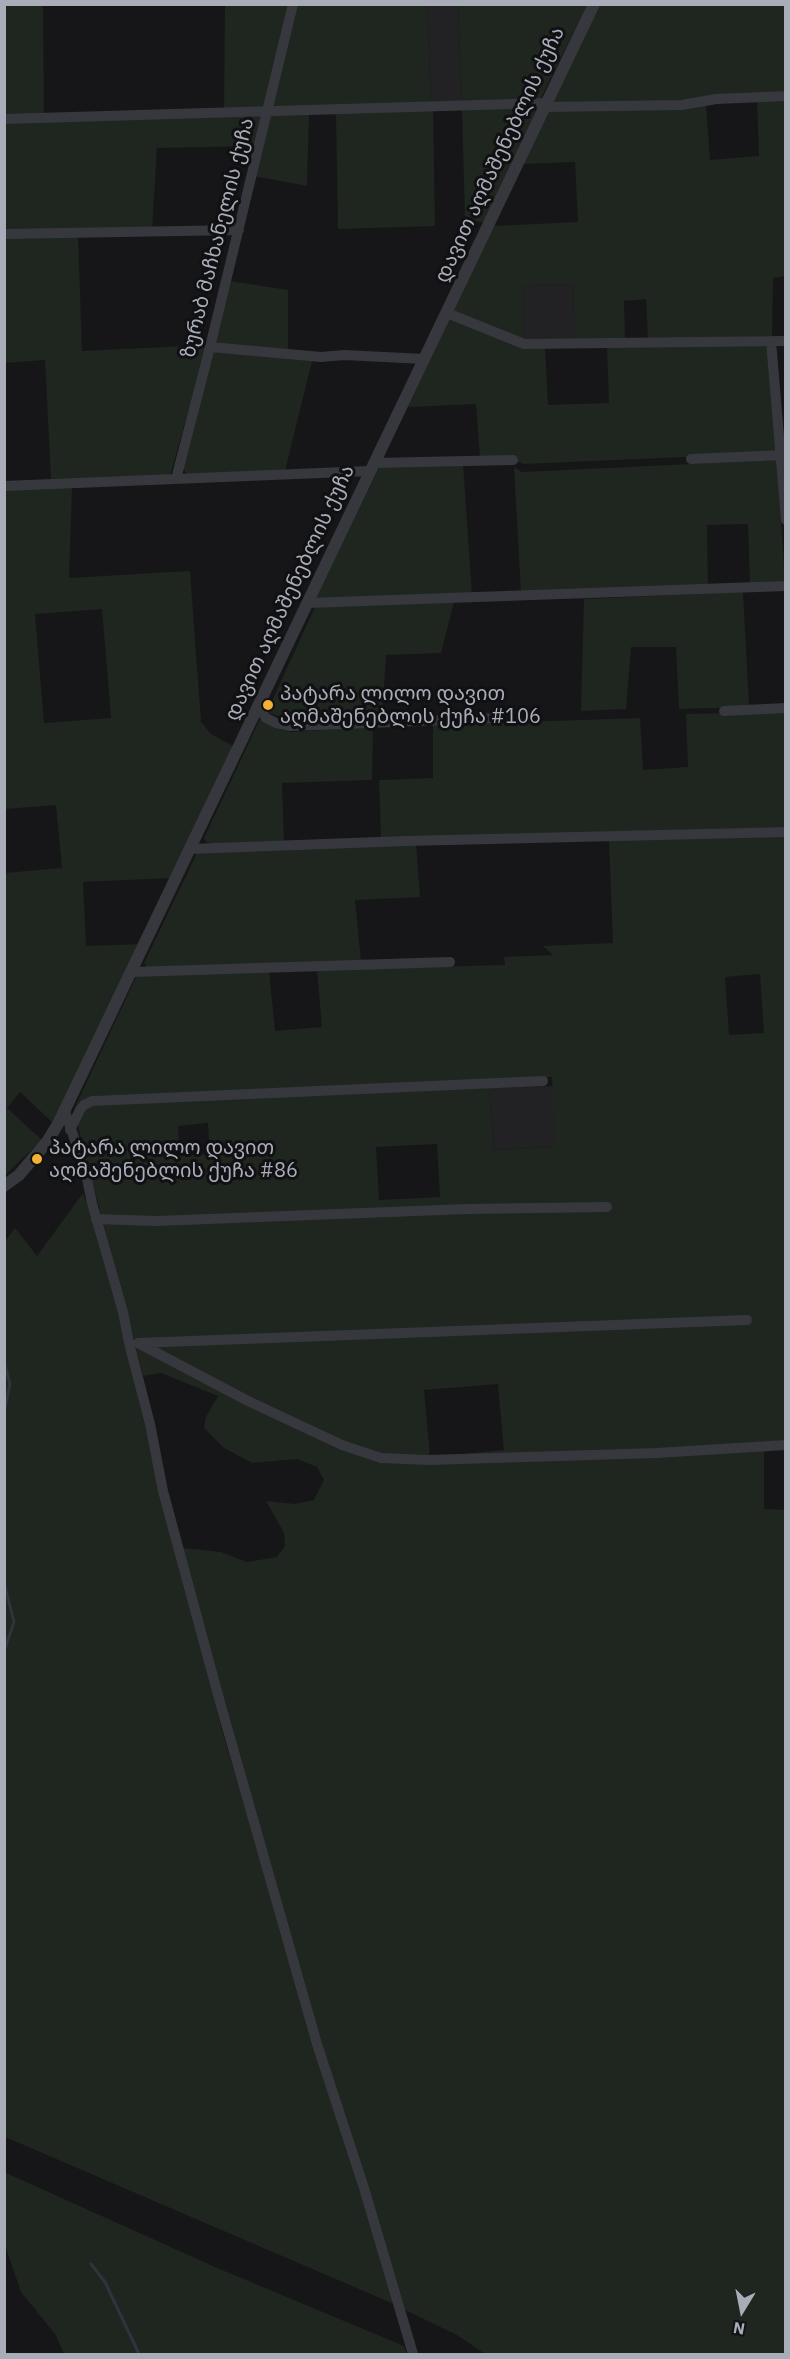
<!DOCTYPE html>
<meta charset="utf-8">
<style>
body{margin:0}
#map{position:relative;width:790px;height:2359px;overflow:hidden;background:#161618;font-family:"IBM Plex Sans",sans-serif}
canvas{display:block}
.frame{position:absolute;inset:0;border:6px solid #a8adb8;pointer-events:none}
.north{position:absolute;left:712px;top:2281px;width:60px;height:60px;-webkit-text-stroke:4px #111113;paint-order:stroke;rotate:190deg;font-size:16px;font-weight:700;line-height:24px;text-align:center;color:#a8adb8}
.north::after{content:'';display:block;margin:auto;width:21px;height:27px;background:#a8adb8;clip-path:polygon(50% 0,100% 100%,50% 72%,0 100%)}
</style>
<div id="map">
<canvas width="790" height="2359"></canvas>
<div class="frame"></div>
<div class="north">N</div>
</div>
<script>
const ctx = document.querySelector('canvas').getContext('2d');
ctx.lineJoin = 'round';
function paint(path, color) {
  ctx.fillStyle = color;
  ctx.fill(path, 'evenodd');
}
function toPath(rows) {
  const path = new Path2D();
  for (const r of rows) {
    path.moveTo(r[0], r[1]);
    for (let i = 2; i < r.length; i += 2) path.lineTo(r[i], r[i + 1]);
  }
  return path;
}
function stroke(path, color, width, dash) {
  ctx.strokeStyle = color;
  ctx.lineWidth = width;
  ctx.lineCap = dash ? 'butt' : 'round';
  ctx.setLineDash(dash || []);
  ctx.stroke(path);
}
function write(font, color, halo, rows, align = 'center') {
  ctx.font = font + ' "IBM Plex Sans","Noto Sans Georgian",sans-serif';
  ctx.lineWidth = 6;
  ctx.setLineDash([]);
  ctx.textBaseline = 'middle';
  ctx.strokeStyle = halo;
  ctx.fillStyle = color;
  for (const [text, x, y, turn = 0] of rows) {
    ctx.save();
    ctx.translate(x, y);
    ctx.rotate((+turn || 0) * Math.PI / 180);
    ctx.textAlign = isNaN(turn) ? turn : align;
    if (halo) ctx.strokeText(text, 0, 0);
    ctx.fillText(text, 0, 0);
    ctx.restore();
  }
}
paint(toPath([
 [427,5,458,5,462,101,431,102],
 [573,284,575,341,524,341,523,285],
 [553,1086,556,1147,494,1150,489,1088]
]), '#222225');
paint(toPath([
 [5,5,43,5,44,115,5,115],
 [225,5,291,5,265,108,224,110],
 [296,5,427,5,431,102,272,108],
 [458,5,587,5,541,98,462,101],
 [599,5,785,5,785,91,681,101,549,105],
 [785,99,785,276,773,278,772,336,648,340,646,299,624,301,625,339,575,341,573,284,523,285,524,341,453,312,492,226,578,222,575,162,522,164,546,111,706,104,710,160,759,156,757,101],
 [537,107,537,111,486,222,465,221,462,108],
 [433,109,435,226,338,229,336,113],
 [309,114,307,186,254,176,270,115],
 [263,116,256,146,157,148,152,229,5,231,4,123],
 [5,236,78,236,82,351,207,345,168,483,72,487,69,578,190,571,201,722,211,734,233,746,171,878,83,882,86,946,141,944,53,1123,20,1092,7,1108,42,1140,5,1175,5,873,62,868,56,805,5,809,5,482,51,480,45,360,5,363],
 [102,609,111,718,44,723,35,614],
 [229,281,288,290,288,352,215,344],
 [450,318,545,347,548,405,609,403,607,346,769,344,777,453,523,464,509,458,480,458,476,404,408,407],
 [215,351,312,361,285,471,187,474,183,469,212,354],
 [777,460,785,582,750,585,748,524,707,525,708,587,521,593,514,467,522,472],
 [463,464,472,595,315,600,380,466],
 [743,592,749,707,679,709,676,647,631,647,626,709,581,711,584,599],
 [454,602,441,653,386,655,382,718,293,722,267,712,315,607],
 [785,712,785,827,381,838,379,780,433,778,433,725,640,718,643,770,688,767,686,714],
 [260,719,275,728,291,732,373,727,372,780,282,783,284,842,214,844,206,842,204,838],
 [785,836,786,1449,764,1449,764,1509,786,1510,785,2354,485,2354,457,2335,403,2309,331,2077,224,1708,183,1548,221,1552,247,1562,277,1557,285,1546,284,1533,266,1501,295,1504,314,1500,324,1480,317,1467,297,1459,252,1463,224,1448,204,1428,206,1417,218,1396,161,1373,143,1376,77,1122,91,1104,489,1088,494,1150,555,1147,552,1077,92,1096,75,1107,137,975,269,970,275,1031,322,1027,317,970,505,965,504,957,553,955,543,946,613,943,609,840],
 [760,974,764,1033,729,1035,725,977],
 [208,1123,210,1154,180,1156,178,1126],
 [437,1144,440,1197,379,1200,376,1147],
 [498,1384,504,1450,430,1457,424,1390],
 [416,844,420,897,355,900,361,962,148,968,144,963,197,853],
 [83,1193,104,1247,133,1376,223,1734,394,2304,5,2137,4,1238,6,1240,15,1228,37,1256],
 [4,2172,215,2267,404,2346,407,2354,64,2354,55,2334,21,2292,5,2245]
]), '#1e261f');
stroke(toPath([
 [4,1362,10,1384,4,1412],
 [4,1583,14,1622,4,1651],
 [91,2264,105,2282,139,2354]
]), '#2c353c', 3);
stroke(toPath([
 [545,107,682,105,716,99,786,96],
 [4,119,546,103],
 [4,234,239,230],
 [447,313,524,344,786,341],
 [771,341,786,520],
 [210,347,321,357,344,355,424,359],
 [691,459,785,455],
 [374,463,513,460],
 [176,479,210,347,293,4],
 [4,486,369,471],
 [308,603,786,586],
 [258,706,266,718,276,723,290,726,499,718],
 [724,711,786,708],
 [189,849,406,841,786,832],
 [131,972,450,962],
 [64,1109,85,1169,92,1203,123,1312,129,1343,150,1424,163,1491,221,1706,317,2044,364,2188,413,2354],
 [70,1130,80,1110,84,1105,92,1101,543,1081],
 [96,1219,156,1221,467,1209,607,1207],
 [138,1343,248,1401,342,1445,381,1458,428,1460,657,1453,786,1445],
 [138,1343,747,1320]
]), '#37383d', 10);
stroke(toPath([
 [4,1186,19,1175,47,1142,59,1122,594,4]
]), '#37383d', 12);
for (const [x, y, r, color] of [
 [268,705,6,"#f2b134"],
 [37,1159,6,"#f2b134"]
]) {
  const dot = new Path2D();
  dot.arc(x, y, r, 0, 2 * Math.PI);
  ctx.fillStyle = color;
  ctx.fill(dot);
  stroke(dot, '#111113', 2);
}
write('20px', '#a8adb8', '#111113', [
 ["დავით აღმაშენებლის ქუჩა",500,155,-65],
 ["ზურაბ მაჩხანელის ქუჩა",218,238,-76],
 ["დავით აღმაშენებლის ქუჩა",290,593,-65]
]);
write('20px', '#a8adb8', '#111113', [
 ["პატარა ლილო დავით",280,694],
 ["აღმაშენებლის ქუჩა #106",280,717],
 ["პატარა ლილო დავით",49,1148],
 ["აღმაშენებლის ქუჩა #86",49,1171]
], 'left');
</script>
